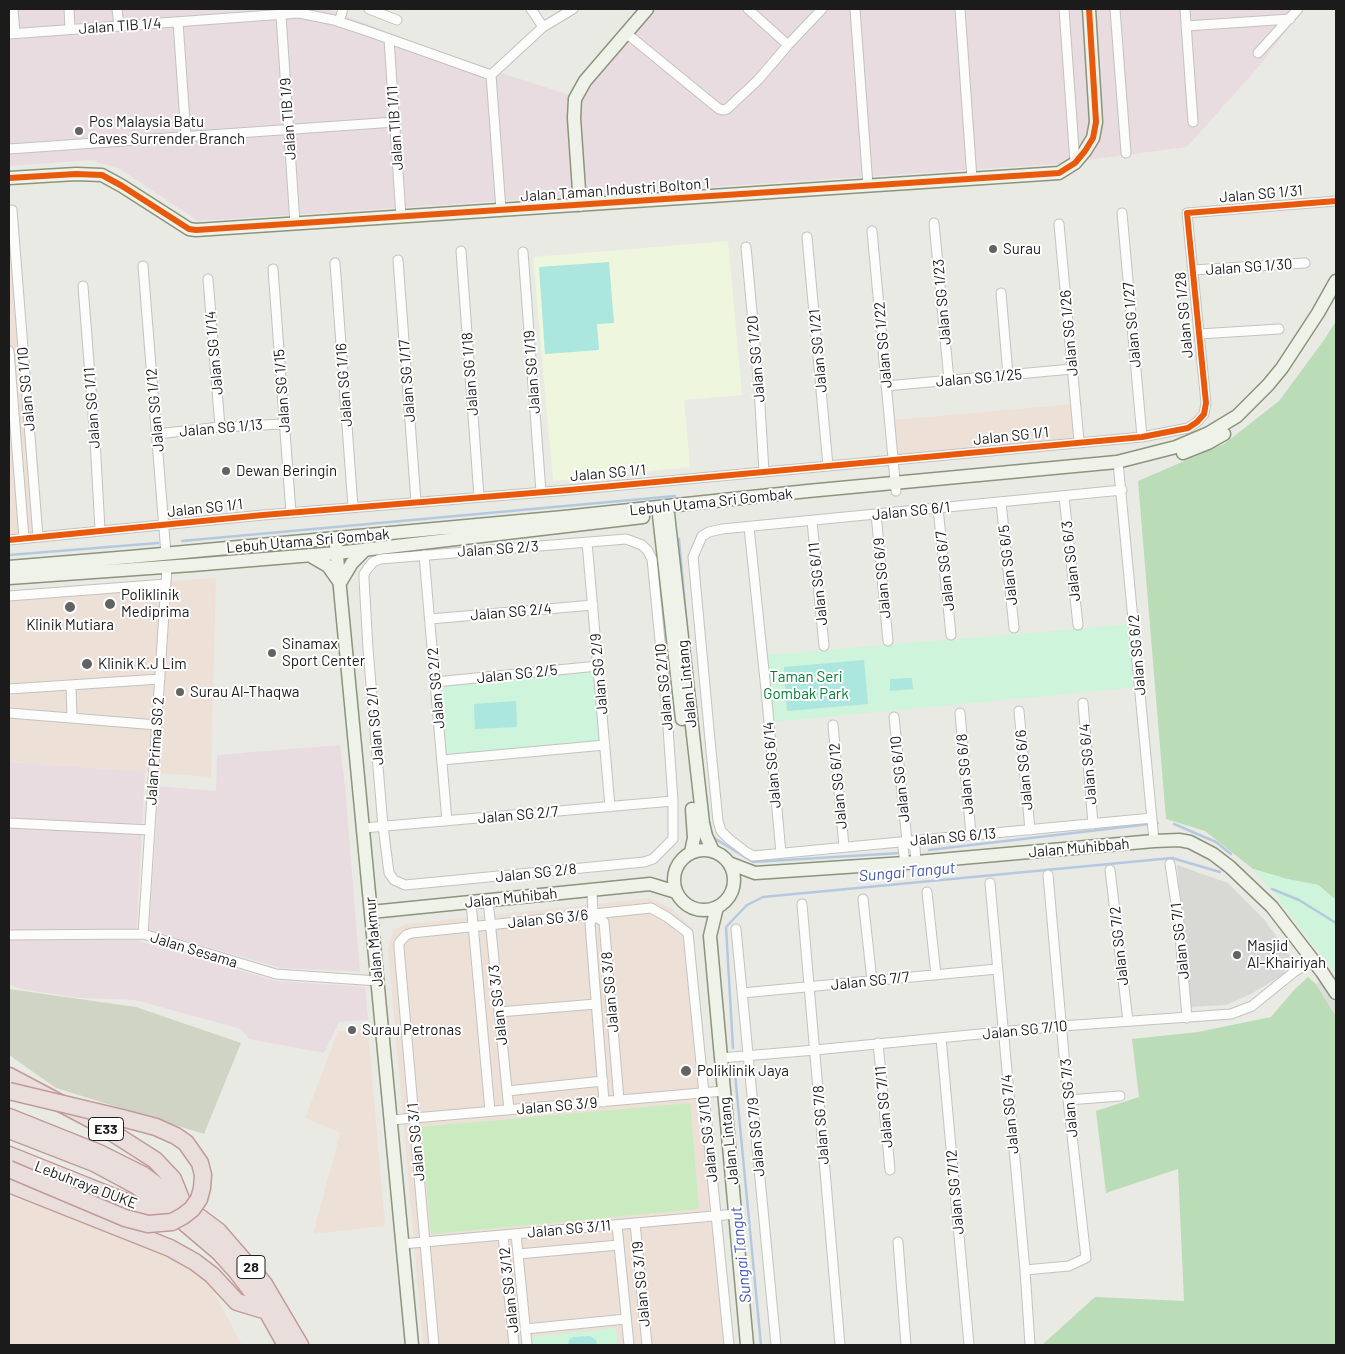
<!DOCTYPE html>
<style>
body{margin:0}
#map{position:relative;width:1345px;height:1354px;overflow:hidden;background:#eaeae4;font-family:Barlow,sans-serif}
canvas{display:block}
.frame{position:absolute;inset:0;border:10px solid #1b1b1b;pointer-events:none}
</style>
<div id="map">
<canvas width="1345" height="1354"></canvas>
<div class="frame"></div>
</div>
<script>
const ctx = document.querySelector('canvas').getContext('2d');
ctx.lineJoin = 'round';
function paint(path, color) {
  ctx.fillStyle = color;
  ctx.fill(path, 'evenodd');
}
function toPath(rows) {
  const path = new Path2D();
  for (const r of rows) {
    if (r.length === 3) {
      path.moveTo(r[0] + r[2], r[1]);
      path.arc(r[0], r[1], r[2], 0, 2 * Math.PI);
      continue;
    }
    path.moveTo(r[0], r[1]);
    for (let i = 2; i < r.length; i += 2) path.lineTo(r[i], r[i + 1]);
  }
  return path;
}
function stroke(path, color, width, dash) {
  ctx.strokeStyle = color;
  ctx.lineWidth = width;
  ctx.lineCap = dash ? 'butt' : 'round';
  ctx.setLineDash(dash || []);
  ctx.stroke(path);
}
function write(font, color, halo, rows, align = 'center') {
  ctx.font = font + ' Barlow,sans-serif';
  ctx.lineWidth = 4;
  ctx.setLineDash([]);
  ctx.textBaseline = 'middle';
  ctx.strokeStyle = halo;
  ctx.fillStyle = color;
  for (const [text, x, y, turn = 0] of rows) {
    ctx.save();
    ctx.translate(x, y);
    ctx.rotate((+turn || 0) * Math.PI / 180);
    ctx.textAlign = isNaN(turn) ? turn : align;
    if (halo) ctx.strokeText(text, 0, 0);
    ctx.fillText(text, 0, 0);
    ctx.restore();
  }
}
paint(toPath([
 [9,217,35,536,9,538],
 [1073,404,1076,438,896,455,893,420],
 [216,578,211,777,9,762,9,592],
 [650,898,672,909,693,928,731,1345,423,1345,388,950,393,930,406,924],
 [368,1029,385,1226,313,1234,340,1133,305,1118,338,1031],
 [9,1197,31,1203,158,1249,208,1281,242,1345,9,1345]
]), '#ede1d7');
paint(toPath([
 [9,9,327,9,465,61,572,96,653,9,1302,9,1262,63,1187,147,1057,164,198,221,120,169,90,160,9,166],
 [340,745,345,786,360,972,281,968,149,930,159,786,216,791,217,755],
 [9,762,145,772,136,940,276,981,365,987,368,1020,339,1022,324,1053,249,1039,241,1029,135,1000,81,998,27,990,9,985]
]), '#e8dce0');
paint(toPath([
 [728,241,742,395,684,400,690,467,553,481,533,257]
]), '#eef6dd');
paint(toPath([
 [1177,865,1228,883,1264,919,1291,957,1284,974,1251,994,1226,1005,1189,1007]
]), '#d8d8d5');
paint(toPath([
 [9,989,136,1007,241,1043,204,1134,56,1088,9,1055]
]), '#d0d4c5');
paint(toPath([
 [690,1103,699,1209,431,1234,421,1127]
]), '#c9ebbf');
paint(toPath([
 [1336,321,1336,900,1318,885,1287,879,1253,869,1205,831,1166,819,1138,481,1224,444,1279,401,1324,340],
 [1308,977,1316,984,1336,1016,1336,1345,1042,1345,1095,1297,1184,1301,1178,1169,1106,1193,1096,1111,1139,1097,1132,1039,1198,1032,1271,1017,1294,990]
]), '#badcb7');
paint(toPath([
 [1134,624,1140,687,773,722,767,655],
 [598,666,605,745,442,760,435,682],
 [1253,869,1287,879,1318,885,1336,900,1336,974,1280,901],
 [616,1328,618,1345,568,1343,568,1345,533,1345,532,1337]
]), '#cef4db');
paint(toPath([
 [609,262,614,323,597,324,599,350,545,354,539,267],
 [864,660,868,704,787,711,784,667],
 [912,678,913,689,890,691,890,679],
 [516,701,517,727,475,729,474,704],
 [590,1336,596,1340,597,1344,609,1345,568,1345,569,1340,573,1337]
]), '#abe6df');
paint(toPath([
 [1322,980,1336,1002,1336,1015,1316,984]
]), '#dcdcda');
stroke(toPath([
 [679,539,687,628],
 [182,541,675,496],
 [9,555,158,543],
 [1174,824,1216,842,1231,854],
 [714,838,753,862,900,853],
 [929,850,1158,823],
 [1272,889,1299,900,1336,923],
 [733,1048,726,927,747,905,763,897,1172,858,1220,872],
 [735,1074,761,1345]
]), '#b4c9e0', 2.5);
const street = toPath([
 [13,9,15,33],
 [69,9,70,29],
 [117,9,119,26],
 [369,9,397,20],
 [531,9,543,27],
 [748,9,788,45],
 [855,9,868,186],
 [960,9,972,179],
 [1064,9,1075,163],
 [1115,9,1126,153],
 [1185,9,1193,122],
 [281,15,295,224],
 [178,22,186,136],
 [339,22,343,9],
 [1186,26,1290,19],
 [626,33,719,109,724,110,727,109,758,80,788,45,822,9],
 [9,34,299,13,334,20,367,31,491,75],
 [389,39,401,217],
 [1258,53,1298,9],
 [491,75,501,210],
 [491,75,543,27,573,9],
 [9,149,395,122],
 [9,211,12,210,38,537],
 [1122,213,1142,437],
 [934,223,949,380],
 [1059,224,1079,441],
 [872,231,896,491],
 [807,237,828,466],
 [746,247,759,388,764,472],
 [461,251,479,497],
 [523,252,541,492],
 [398,260,416,502],
 [335,263,353,507],
 [143,266,166,554],
 [273,269,291,513],
 [1193,270,1305,263],
 [208,279,220,427],
 [83,286,95,440,100,530],
 [1001,293,1008,375],
 [1199,334,1279,329],
 [9,351,24,538],
 [886,386,1072,369],
 [157,434,220,427,284,424],
 [1118,462,1154,841],
 [1122,490,722,529,709,532,702,536,693,557,710,740,718,821,721,831,729,839,746,852,753,856,1152,818],
 [1064,497,1078,625],
 [1001,502,1014,628],
 [938,508,951,635],
 [876,514,888,641],
 [812,521,824,646],
 [749,527,766,690,781,853],
 [626,539,642,545,648,551,652,559,667,713,673,801,673,839,653,859,644,862,405,885,394,880,389,873,383,826,368,649,364,579,364,574,368,568,373,562,380,559,626,539],
 [9,540,263,515,569,490,1142,437,1188,428,1197,422,1204,414,1206,403,1187,213,1336,201],
 [587,542,610,807],
 [424,555,447,821],
 [9,596,166,584],
 [430,619,593,605],
 [435,682,598,666],
 [71,685,72,718],
 [9,689,160,679],
 [1083,703,1093,824],
 [1019,711,1030,830],
 [9,713,157,725],
 [960,713,971,835],
 [894,717,907,841,903,848,905,863],
 [833,725,844,847],
 [442,760,605,745],
 [9,823,150,830],
 [363,828,673,801],
 [907,841,915,848,916,862],
 [1170,864,1179,923,1187,1018],
 [1110,870,1128,1021],
 [990,883,1025,1270,1030,1345],
 [592,890,593,915,590,924,604,1102],
 [927,892,936,975],
 [863,899,872,981],
 [488,900,509,1110],
 [471,902,490,1111],
 [802,904,840,1345],
 [593,915,604,922,619,1100],
 [736,929,776,1345],
 [143,934,167,567],
 [9,935,143,934,276,974,378,981],
 [742,993,997,969],
 [499,1012,596,1004],
 [941,1038,969,1345],
 [878,1043,890,1170],
 [721,1058,815,1050,1062,1026,1231,1014,1252,1006,1294,972,1313,960],
 [507,1091,603,1081],
 [1068,1100,1120,1096],
 [391,1120,724,1091],
 [635,1223,647,1345],
 [617,1225,629,1345],
 [516,1234,527,1345],
 [503,1235,514,1345],
 [898,1242,906,1345],
 [402,1244,736,1214],
 [518,1254,619,1245],
 [1025,1270,1069,1266,1086,1258,1068,1100,1048,875],
 [525,1329,626,1319],
 [434,1345,399,948,399,943,406,935,412,933,651,908,667,917,688,933,729,1345]
]);
const secondary = toPath([
 [9,178,76,174,102,175,122,186,189,229,196,230,1059,173,1075,163,1085,151,1093,138,1096,122,1089,9],
 [580,205,574,118,575,99,585,81,647,9],
 [1183,453,1208,443,1224,434],
 [668,514,703,823,706,836,713,851],
 [659,515,682,719],
 [336,546,412,1345],
 [309,555,328,566,340,583],
 [9,567,130,557,564,517,808,491,1117,462,1176,447,1209,433,1237,416,1268,385,1282,368,1318,313,1336,281],
 [9,578,192,565,337,553,643,517],
 [340,583,352,563,366,549],
 [704,880,30],
 [691,852,694,838,692,809],
 [729,863,755,873,905,863,1154,841,1179,840,1190,842,1213,854,1230,867,1272,907,1322,972,1336,993],
 [717,907,710,936,747,1345],
 [371,912,650,884,676,892]
]);
const highway = toPath([
 [9,1076,94,1121,155,1160,173,1179,183,1204],
 [9,1117,99,1153,143,1175,218,1231,264,1284,300,1345],
 [9,1130,94,1163,135,1185,165,1206,219,1252,237,1272,267,1311,286,1345],
 [9,1155,139,1207,165,1206],
 [9,1184,170,1248,195,1262,212,1275,237,1302,267,1311]
]);
stroke(street, '#c2c2c0', 11);
stroke(secondary, '#8b947c', 15);
stroke(highway, '#c19a99', 19);
stroke(street, '#fcfcfb', 9);
stroke(secondary, '#eff2e8', 12);
stroke(highway, '#e9dedc', 16);
const highwayBridge = toPath([
 [9,1091,122,1118,156,1127,176,1136,186,1143,200,1163,203,1175,202,1188,199,1199,192,1209,183,1216,172,1222,148,1224,125,1218,9,1169]
]);
stroke(highwayBridge, '#c19a99', 19, []);
stroke(highwayBridge, '#e9dedc', 16);
stroke(toPath([
 [9,178,76,174,102,175,122,186,189,229,196,230,1059,173,1075,163,1085,151,1093,138,1096,122,1089,9],
 [9,540,263,515,569,490,1142,437,1188,428,1197,422,1204,414,1206,403,1187,213,1336,201]
]), '#e8590c', 6);
for (const [x, y, r, color] of [
 [79,131,5,"#636361"],
 [993,249,5,"#636361"],
 [226,471,5,"#636361"],
 [110,604,6,"#636361"],
 [70,607,6,"#636361"],
 [272,653,5,"#636361"],
 [87,664,6,"#636361"],
 [180,692,5,"#636361"],
 [1237,955,5,"#636361"],
 [352,1030,5,"#636361"],
 [686,1071,6,"#636361"]
]) {
  const dot = new Path2D();
  dot.arc(x, y, r, 0, 2 * Math.PI);
  ctx.fillStyle = color;
  ctx.fill(dot);
  stroke(dot, '#fff', 2);
}
for (const [x, y, w] of [
 [106,1129,35],
 [251,1267,28]
]) {
  const box = new Path2D();
  box.roundRect(x - w / 2, y - 11.5, w, 23, 4);
  ctx.fillStyle = '#fff';
  ctx.fill(box);
  stroke(box, '#1b1b1b', 1);
}
write('bold 14px', '#1b1b1b', null, [
 ["E33",106,1129],
 ["28",251,1267]
]);
write('15px', '#1b1b1b', '#fff', [
 ["Jalan TIB 1/4",120,26,-4],
 ["Jalan TIB 1/9",288,119,-94],
 ["Jalan TIB 1/11",395,128,-94],
 ["Jalan Taman Industri Bolton 1",615,190,-4],
 ["Jalan SG 1/31",1261,194,-5],
 ["Jalan SG 1/30",1249,267,-4],
 ["Jalan SG 1/23",942,302,-95],
 ["Jalan SG 1/28",1184,315,-95],
 ["Jalan SG 1/27",1132,325,-95],
 ["Jalan SG 1/26",1069,333,-95],
 ["Jalan SG 1/22",883,345,-95],
 ["Jalan SG 1/21",818,351,-95],
 ["Jalan SG 1/14",214,353,-95],
 ["Jalan SG 1/20",756,359,-95],
 ["Jalan SG 1/19",532,372,-94],
 ["Jalan SG 1/18",470,374,-94],
 ["Jalan SG 1/25",979,378,-5],
 ["Jalan SG 1/17",407,381,-94],
 ["Jalan SG 1/16",344,385,-94],
 ["Jalan SG 1/10",26,389,-95],
 ["Jalan SG 1/15",282,391,-94],
 ["Jalan SG 1/11",92,408,-94],
 ["Jalan SG 1/12",155,410,-95],
 ["Jalan SG 1/13",221,428,-5],
 ["Jalan SG 1/1",1011,436,-6],
 ["Jalan SG 1/1",608,473,-5],
 ["Lebuh Utama Sri Gombak",711,502,-6],
 ["Jalan SG 1/1",205,508,-6],
 ["Jalan SG 6/1",911,511,-6],
 ["Lebuh Utama Sri Gombak",308,541,-5],
 ["Jalan SG 2/3",498,549,-4],
 ["Jalan SG 6/3",1071,561,-96],
 ["Jalan SG 6/5",1008,565,-96],
 ["Jalan SG 6/7",945,571,-96],
 ["Jalan SG 6/9",882,578,-95],
 ["Jalan SG 6/11",818,584,-96],
 ["Jalan SG 2/4",511,612,-5],
 ["Jalan SG 6/2",1137,655,-95],
 ["Jalan SG 2/5",517,674,-6],
 ["Jalan SG 2/9",599,674,-95],
 ["Jalan Lintang",687,684,-96],
 ["Jalan SG 2/10",664,687,-95],
 ["Jalan SG 2/2",436,688,-95],
 ["Jalan SG 2/1",375,726,-95],
 ["Jalan Prima SG 2",155,751,-86],
 ["Jalan SG 6/4",1088,764,-95],
 ["Jalan SG 6/14",772,765,-95],
 ["Jalan SG 6/6",1024,770,-95],
 ["Jalan SG 6/8",965,774,-95],
 ["Jalan SG 6/10",900,779,-96],
 ["Jalan SG 6/12",838,786,-95],
 ["Jalan SG 2/7",518,815,-5],
 ["Jalan SG 6/13",953,837,-5],
 ["Jalan Muhibbah",1079,848,-5],
 ["Jalan SG 2/8",536,873,-6],
 ["Jalan Muhibah",511,898,-6],
 ["Jalan SG 3/6",548,919,-6],
 ["Jalan SG 7/1",1180,941,-96],
 ["Jalan Makmur",374,942,-95],
 ["Jalan SG 7/2",1119,946,-96],
 ["Jalan Sesama",194,950,17],
 ["Jalan SG 7/7",870,981,-6],
 ["Jalan SG 3/8",610,992,-95],
 ["Jalan SG 3/3",498,1005,-96],
 ["Jalan SG 7/10",1025,1030,-6],
 ["Jalan SG 7/3",1069,1098,-95],
 ["Jalan SG 3/9",557,1106,-5],
 ["Jalan SG 7/11",884,1107,-95],
 ["Jalan SG 7/4",1010,1114,-95],
 ["Jalan SG 7/8",821,1125,-94],
 ["Jalan SG 7/9",756,1137,-95],
 ["Jalan SG 3/10",708,1139,-96],
 ["Jalan Lintang",729,1141,-96],
 ["Jalan SG 3/1",416,1142,-95],
 ["Lebuhraya DUKE",86,1185,21],
 ["Jalan SG 7/12",955,1192,-95],
 ["Jalan SG 3/11",569,1229,-5],
 ["Jalan SG 3/19",641,1284,-95],
 ["Jalan SG 3/12",509,1290,-96]
]);
write('15px', '#1b1b1b', '#fff', [
 ["Pos Malaysia Batu",89,122],
 ["Caves Surrender Branch",89,139],
 ["Surau",1003,249],
 ["Dewan Beringin",236,471],
 ["Poliklinik",121,595],
 ["Mediprima",121,612],
 ["Klinik Mutiara",70,625,"center"],
 ["Sinamax",282,644],
 ["Sport Center",282,661],
 ["Klinik K.J Lim",98,664],
 ["Surau Al-Thaqwa",190,692],
 ["Masjid",1247,946],
 ["Al-Khairiyah",1247,963],
 ["Surau Petronas",362,1030],
 ["Poliklinik Jaya",697,1071]
], 'left');
write('15px', '#057d35', '#fff', [
 ["Taman Seri",806,677],
 ["Gombak Park",806,694]
]);
write('italic 16px', '#4357af', '#fff', [
 ["Sungai Tangut",907,872,-5],
 ["Sungai Tangut",741,1255,-96]
]);
</script>
